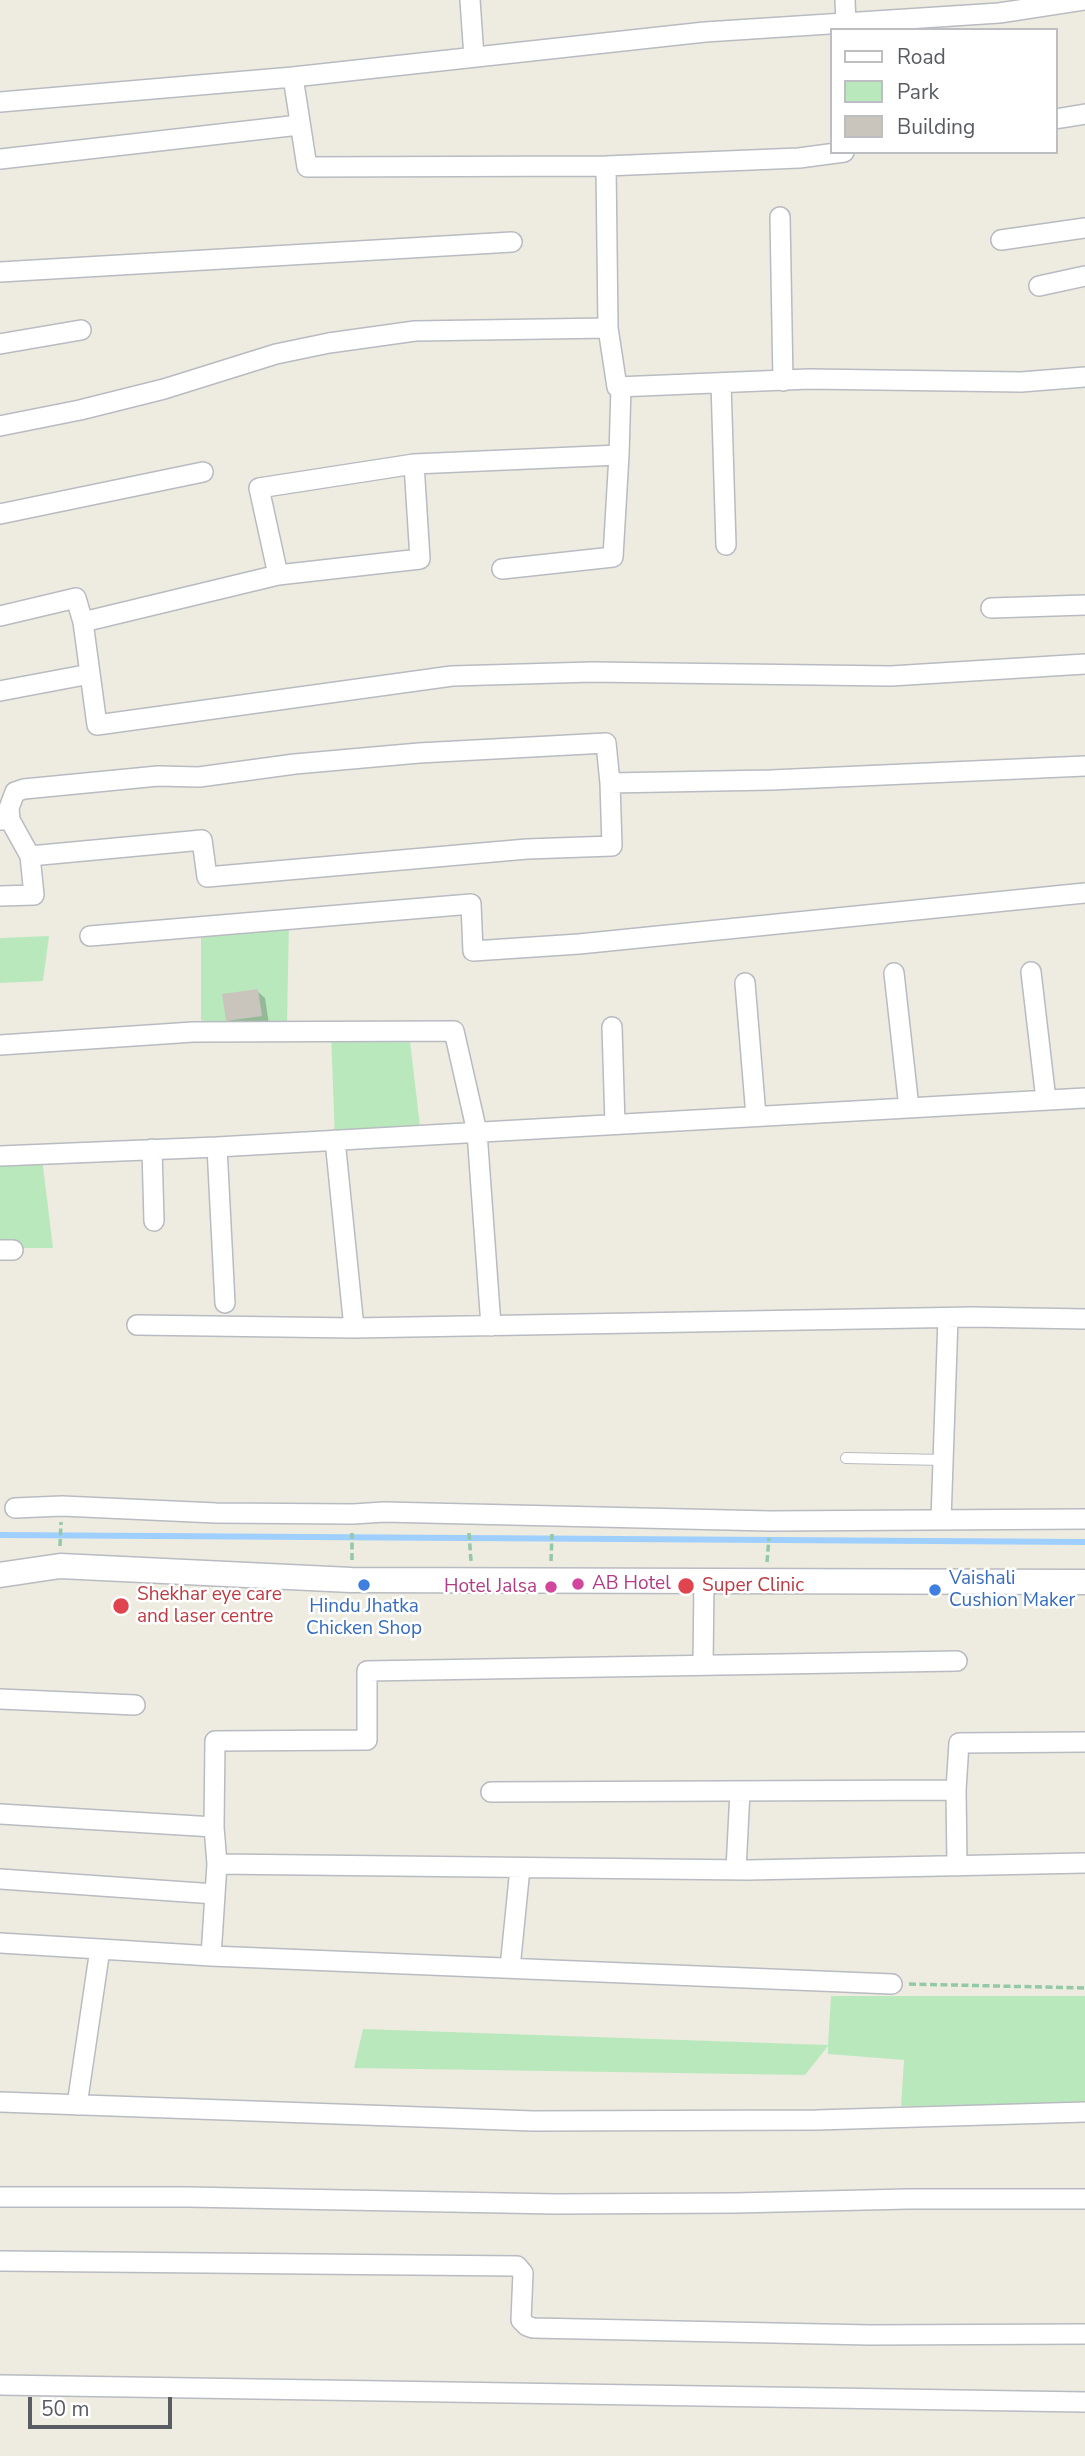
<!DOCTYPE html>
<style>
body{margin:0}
#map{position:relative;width:1085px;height:2456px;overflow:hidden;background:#eeece0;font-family:"Nunito Sans",sans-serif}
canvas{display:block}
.legend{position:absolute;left:830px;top:28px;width:228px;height:126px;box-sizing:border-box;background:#fff;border:2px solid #bdbec1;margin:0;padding:9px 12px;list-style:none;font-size:21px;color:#595d63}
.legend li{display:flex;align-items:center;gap:14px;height:35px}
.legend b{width:35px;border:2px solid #bdbec1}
.scale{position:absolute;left:28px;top:2397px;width:144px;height:32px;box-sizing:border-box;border:4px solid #595d63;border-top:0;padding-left:9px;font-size:21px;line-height:24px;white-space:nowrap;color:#595d63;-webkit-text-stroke:5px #fff;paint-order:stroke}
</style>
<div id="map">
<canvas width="1085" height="2456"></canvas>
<ul class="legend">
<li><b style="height:9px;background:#fff"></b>Road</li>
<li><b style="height:19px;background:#bae8bd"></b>Park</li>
<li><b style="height:19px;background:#c9c5bd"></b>Building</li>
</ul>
<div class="scale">50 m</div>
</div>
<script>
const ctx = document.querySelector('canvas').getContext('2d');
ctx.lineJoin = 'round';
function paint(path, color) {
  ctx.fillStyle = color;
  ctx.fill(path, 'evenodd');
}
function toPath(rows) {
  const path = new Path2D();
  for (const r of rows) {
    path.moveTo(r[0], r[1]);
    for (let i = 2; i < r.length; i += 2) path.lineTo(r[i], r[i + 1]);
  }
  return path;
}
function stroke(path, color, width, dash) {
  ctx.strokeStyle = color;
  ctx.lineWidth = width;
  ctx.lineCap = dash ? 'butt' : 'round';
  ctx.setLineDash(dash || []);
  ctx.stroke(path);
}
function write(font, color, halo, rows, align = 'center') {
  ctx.font = font + ' "Nunito Sans",sans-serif';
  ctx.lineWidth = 5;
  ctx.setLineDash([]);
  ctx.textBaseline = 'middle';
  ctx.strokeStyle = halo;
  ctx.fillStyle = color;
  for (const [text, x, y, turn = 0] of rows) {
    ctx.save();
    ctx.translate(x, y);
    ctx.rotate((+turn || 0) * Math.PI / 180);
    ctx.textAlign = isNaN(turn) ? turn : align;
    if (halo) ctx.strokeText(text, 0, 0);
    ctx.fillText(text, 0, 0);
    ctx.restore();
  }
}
paint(toPath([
 [289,924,287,1024,229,1030,201,1020,201,930],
 [49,936,43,981,0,983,0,938],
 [331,1032,409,1032,421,1135,335,1140],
 [42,1158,53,1248,0,1248,0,1160],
 [831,1996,1085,1996,1085,2105,901,2106,904,2060,828,2054,828,2046,805,2075,354,2068,363,2029,828,2045]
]), '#bae8bd');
paint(toPath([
 [257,991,265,998,269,1024,236,1028,228,1020]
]), '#0003');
stroke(toPath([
 [0,1535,1085,1542]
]), '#9fcfff', 6);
paint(toPath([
 [258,989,262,1016,226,1021,222,994]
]), '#c9c5bd');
const service = toPath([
 [846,1458,943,1460]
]);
const minor = toPath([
 [470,0,474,57],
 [845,0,846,23],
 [293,77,307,167,606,166,799,158,844,152],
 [0,102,293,77,705,32,999,13,1085,0],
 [1055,119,1085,114],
 [0,159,299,125],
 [606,166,608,328],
 [780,217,783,381],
 [1001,240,1085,228],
 [0,272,512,242],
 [1039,286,1085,276],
 [0,344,81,330],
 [721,383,726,545],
 [0,426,80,410,164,389,276,354,329,343,415,331,608,328,617,387,809,379,1021,382,1085,377],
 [414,464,420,559,278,575,83,622,97,725,452,676,592,672,891,676,1085,664],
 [0,514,203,472],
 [502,569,613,557,619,455],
 [278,575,259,488,414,464,619,455,621,387],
 [991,608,1085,605],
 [0,616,76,598,83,622],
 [0,691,90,674],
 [0,820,10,820,9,808,15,792,24,789,158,776,199,777,295,764,419,753,606,743,610,783,771,780,1085,766],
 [10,820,30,856,202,840,207,877,527,849,612,846,610,783],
 [0,896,34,895,30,856],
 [90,936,471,904,473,951,579,944,1085,893],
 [1031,972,1046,1100],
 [894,973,909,1108],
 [745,983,756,1116],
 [612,1027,615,1124],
 [0,1045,193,1032,454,1031,477,1132,491,1326],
 [335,1140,354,1328],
 [217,1147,225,1303],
 [152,1149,154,1221],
 [0,1156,217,1147,1085,1098],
 [0,1250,13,1250],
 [137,1325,354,1328,972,1317,1085,1319],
 [15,1508,62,1506,216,1513,353,1514,384,1512,770,1521,1085,1519],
 [941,1520,948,1318],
 [703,1665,704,1581],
 [0,1699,135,1705],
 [491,1792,956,1790],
 [0,1814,214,1827,217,1864,211,1956,100,1949,77,2105],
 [214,1827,215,1741,367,1740,367,1671,957,1661],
 [217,1864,748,1870,1085,1863],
 [957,1866,956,1790,959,1743,1085,1742],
 [736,1870,740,1791],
 [0,1879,215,1894],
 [0,1943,100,1949],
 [211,1956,892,1984],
 [510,1968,520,1868],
 [0,2102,533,2121,817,2120,1085,2112],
 [0,2197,187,2197,556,2204,736,2203,908,2199,1085,2199],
 [0,2261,517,2266,523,2273,521,2320,527,2326,533,2328,870,2335,1085,2334],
 [0,2385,1085,2402]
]);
const tertiary = toPath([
 [0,1575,60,1566,351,1580,1085,1582]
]);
stroke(service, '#b8bbc1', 12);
stroke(minor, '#b8bbc1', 22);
stroke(tertiary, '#b8bbc1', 27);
stroke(toPath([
 [469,1533,471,1561],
 [60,1546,61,1522],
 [352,1560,352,1533],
 [551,1561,552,1534],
 [767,1562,769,1538],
 [909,1984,1085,1988]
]), '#93c9a6', 3.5, [7, 3.5]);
stroke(service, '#fff', 10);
stroke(minor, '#fff', 19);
stroke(tertiary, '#fff', 24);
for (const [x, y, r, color] of [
 [578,1584,7,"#d1479c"],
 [364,1585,7,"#3f7fe0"],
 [686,1586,9,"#e0444e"],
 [551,1587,7,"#d1479c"],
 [935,1590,7,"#3f7fe0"],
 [121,1606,9,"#e0444e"]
]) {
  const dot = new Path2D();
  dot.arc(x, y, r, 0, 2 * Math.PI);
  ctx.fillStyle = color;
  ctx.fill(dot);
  stroke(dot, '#fff', 2.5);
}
write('19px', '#366cbe', '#fff', [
 ["Vaishali",949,1579],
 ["Cushion Maker",949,1601],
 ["Hindu Jhatka",364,1607,"center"],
 ["Chicken Shop",364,1629,"center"]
], 'left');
write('19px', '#b23c85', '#fff', [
 ["AB Hotel",592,1584],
 ["Hotel Jalsa",537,1587,"right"]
], 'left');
write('19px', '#be3a42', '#fff', [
 ["Super Clinic",702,1586],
 ["Shekhar eye care",137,1595],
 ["and laser centre",137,1617]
], 'left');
</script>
